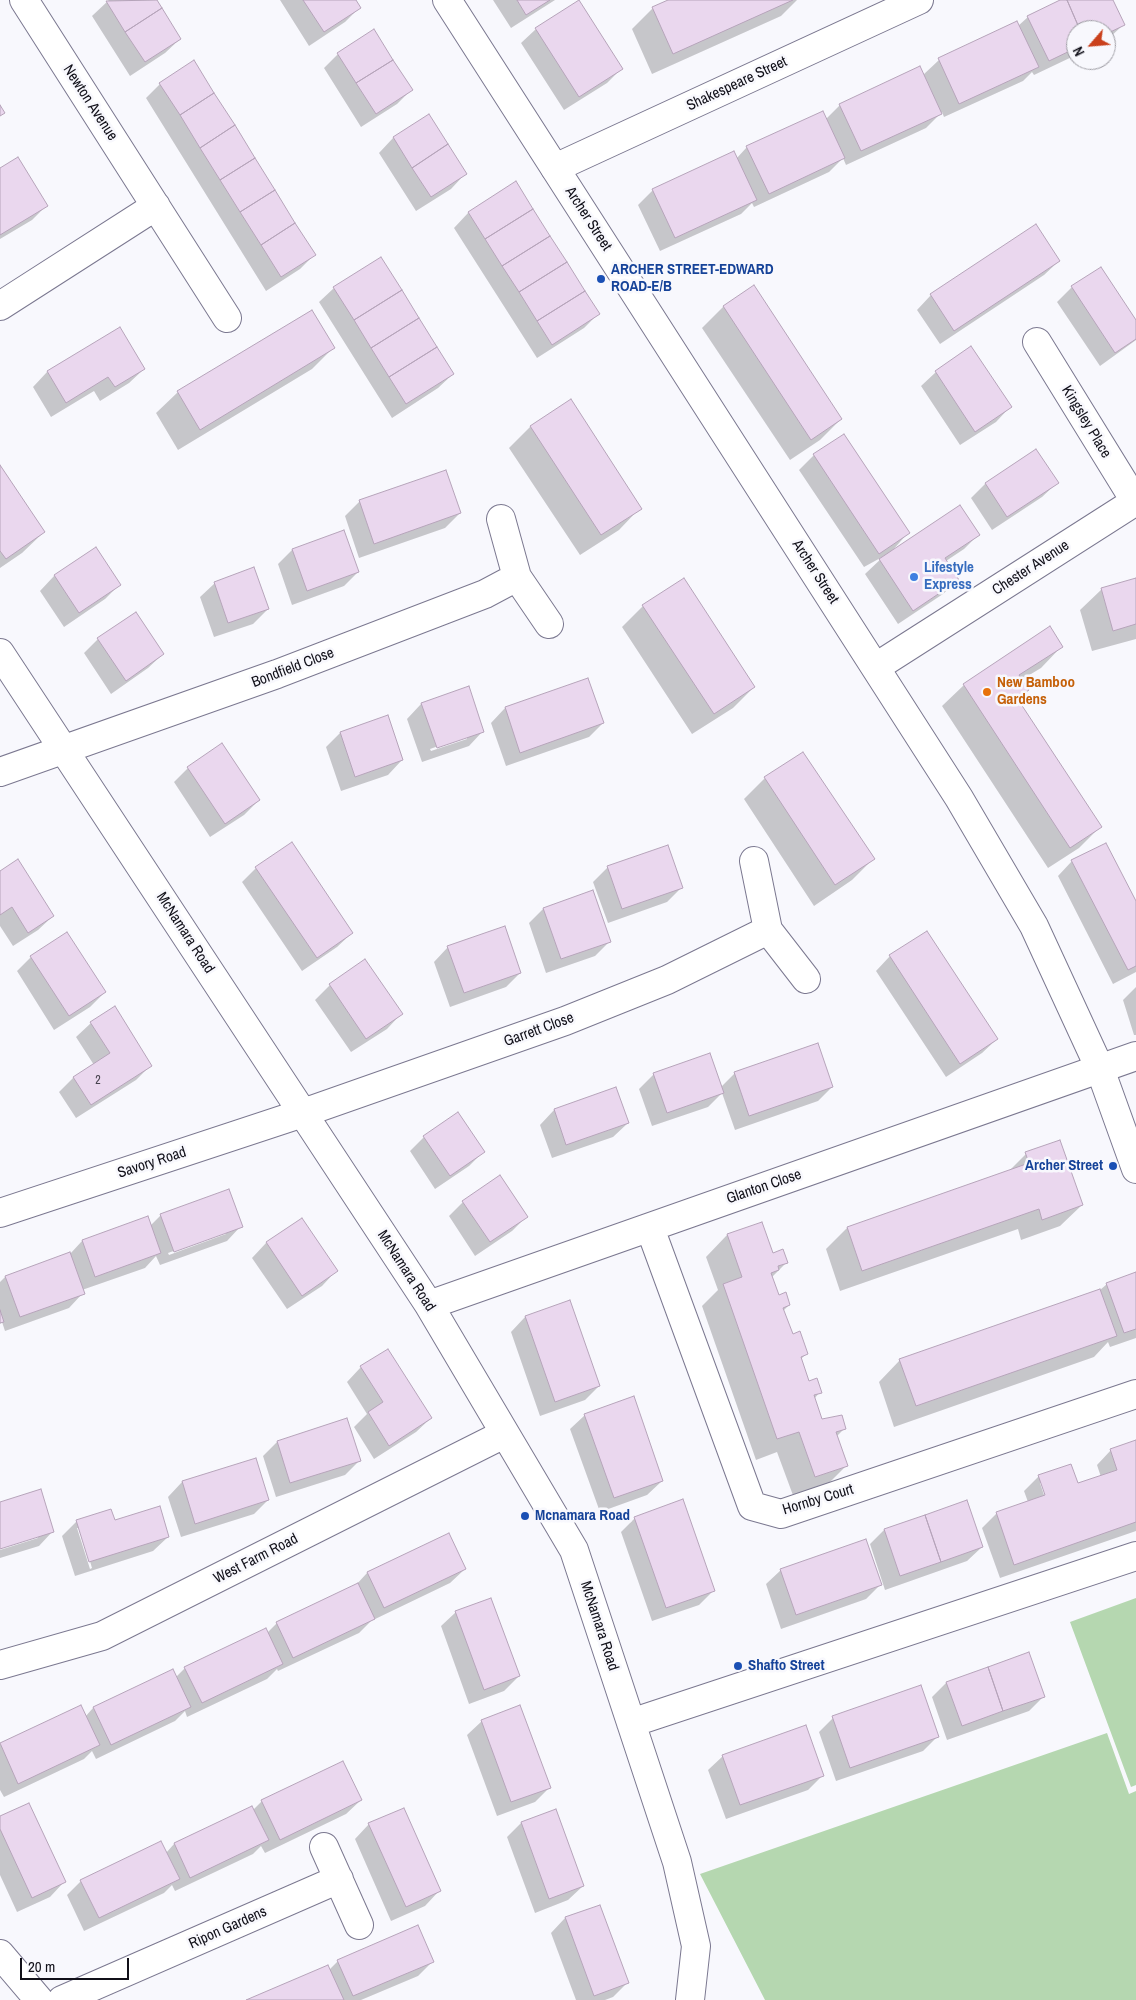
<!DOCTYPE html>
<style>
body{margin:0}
#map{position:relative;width:1136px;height:2000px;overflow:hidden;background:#f8f8fd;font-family:"Archivo Narrow",sans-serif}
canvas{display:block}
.north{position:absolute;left:1066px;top:20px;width:50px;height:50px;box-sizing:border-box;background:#f8f8fd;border:1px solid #9c9ba2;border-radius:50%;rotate:243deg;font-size:14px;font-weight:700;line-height:20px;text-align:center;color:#111019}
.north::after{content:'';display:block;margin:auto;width:18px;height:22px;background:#ca401c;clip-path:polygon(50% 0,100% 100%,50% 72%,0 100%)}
.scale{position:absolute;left:20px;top:1958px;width:109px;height:22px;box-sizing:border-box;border:2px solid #111019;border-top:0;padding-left:6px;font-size:15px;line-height:18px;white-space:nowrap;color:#111019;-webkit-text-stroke:4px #f8f8fd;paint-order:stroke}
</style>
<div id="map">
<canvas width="1136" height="2000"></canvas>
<div class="north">N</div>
<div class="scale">20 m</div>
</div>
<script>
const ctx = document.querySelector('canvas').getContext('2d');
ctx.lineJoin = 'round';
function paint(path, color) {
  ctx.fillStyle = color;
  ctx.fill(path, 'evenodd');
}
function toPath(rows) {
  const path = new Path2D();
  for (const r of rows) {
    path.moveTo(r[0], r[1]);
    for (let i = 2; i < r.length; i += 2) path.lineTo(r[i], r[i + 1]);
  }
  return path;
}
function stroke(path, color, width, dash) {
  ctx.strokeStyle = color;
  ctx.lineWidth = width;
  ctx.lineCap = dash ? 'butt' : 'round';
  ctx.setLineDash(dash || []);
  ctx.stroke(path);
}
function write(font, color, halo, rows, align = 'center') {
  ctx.font = font + ' "Archivo Narrow",sans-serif';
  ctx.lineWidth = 5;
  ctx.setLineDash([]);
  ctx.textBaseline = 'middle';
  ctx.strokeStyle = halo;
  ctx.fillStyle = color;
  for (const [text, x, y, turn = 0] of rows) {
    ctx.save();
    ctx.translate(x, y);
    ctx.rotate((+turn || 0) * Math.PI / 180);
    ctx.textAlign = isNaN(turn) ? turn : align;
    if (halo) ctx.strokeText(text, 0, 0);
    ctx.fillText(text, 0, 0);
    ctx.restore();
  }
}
paint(toPath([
 [1136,1598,1136,1785,1131,1787,1070,1622],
 [1107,1733,1129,1794,1136,1791,1136,2000,765,2000,700,1874]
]), '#b5d7b0');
paint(toPath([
 [109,0,155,0,180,39,165,53,130,76,92,16],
 [280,0,354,0,359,8,345,22,309,46],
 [493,0,555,0,511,28],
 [671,0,797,0,781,16,652,74,632,29,653,8],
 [1063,0,1111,0,1123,25,1106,41,1106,30,1076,30,1076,55,1034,75,1032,72,1023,81,944,117,942,112,926,128,846,165,843,158,829,172,754,207,752,203,741,214,660,251,638,205,653,190,736,159,747,147,826,119,840,105,923,75,939,60,1017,23,1018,26,1028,17],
 [536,29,621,69,607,83,564,110,521,43],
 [338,54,411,90,397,104,361,127,324,68],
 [160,84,314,255,300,269,266,291,146,98],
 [428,116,465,174,451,189,416,211,379,153,393,138],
 [0,170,46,206,32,220,0,239],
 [515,183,598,314,584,328,537,358,454,228,468,213],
 [1059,261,1044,275,940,344,917,310,931,295],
 [753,287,841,419,820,440,790,460,702,328,723,307],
 [1072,287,1136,322,1136,340,1100,366,1057,302],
 [334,288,453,374,438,388,392,418,319,302],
 [119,329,144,369,129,383,100,401,94,391,51,417,33,387,47,372],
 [333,348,312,369,178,450,156,413,178,392],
 [936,372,1010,407,996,422,960,445,921,386],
 [570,401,640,508,619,530,580,555,509,448,530,427],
 [814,455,908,533,891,552,978,535,964,549,946,561,958,580,943,594,898,624,865,574,884,556,864,567,799,470],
 [0,467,44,532,22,553,0,568],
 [1057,483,1042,497,992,530,971,498,985,484],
 [360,501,460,513,445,528,359,558,345,516],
 [343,532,358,572,344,586,292,605,278,564,292,550],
 [95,549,120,584,105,599,64,627,40,591,54,576],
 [1136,579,1136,639,1092,651,1080,610,1102,589],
 [215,583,268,609,253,624,214,637,200,597],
 [643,606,754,687,733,708,692,734,622,627],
 [98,639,163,654,148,668,111,694,84,653],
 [1062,646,1041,668,1021,680,1027,690,1017,700,1100,827,1079,848,1048,868,942,706,964,685],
 [587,680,603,723,589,737,506,766,491,723,505,708],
 [468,688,483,731,469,746,422,762,407,719,421,704],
 [467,736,467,739,431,751,430,749],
 [340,733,402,760,388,775,341,791,326,747],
 [188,768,259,800,244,815,210,837,174,782],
 [765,778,873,859,852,880,814,906,744,799],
 [1072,861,1136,904,1136,972,1113,984,1058,876],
 [608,867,681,888,667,902,608,923,593,882],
 [256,868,352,933,337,947,302,971,242,882],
 [0,872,53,916,38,930,13,946,0,926],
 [543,909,610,941,595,956,546,973,529,923],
 [448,947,520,973,506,987,450,1007,434,962],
 [890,956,997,1039,982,1053,946,1077,876,971],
 [31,957,105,992,90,1007,54,1030,17,971],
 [365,961,401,1014,387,1029,351,1052,315,1000,330,985],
 [1136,987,1136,1035,1134,1035,1123,1000],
 [91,1023,151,1065,136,1080,76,1118,59,1092,73,1078,94,1065,76,1037],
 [735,1073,832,1087,818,1101,735,1130,722,1093,708,1107,652,1126,639,1089,654,1074,721,1087],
 [554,1110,628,1123,613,1137,552,1158,540,1125],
 [424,1137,483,1152,469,1166,435,1189,410,1151],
 [1026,1154,1082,1205,1060,1226,1021,1240,1018,1229,840,1291,826,1249,847,1228,1008,1172],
 [463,1202,526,1217,512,1231,475,1256,449,1216],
 [161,1215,241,1226,227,1241,160,1265,156,1256,145,1268,82,1290,83,1293,69,1308,5,1331,2,1322,0,1324,0,1282,5,1277,70,1254,82,1241,147,1218,150,1226],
 [226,1232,226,1234,169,1255,168,1253],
 [302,1220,336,1271,322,1286,287,1309,252,1258,266,1243],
 [727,1235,786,1263,771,1278,778,1296,789,1305,783,1311,792,1336,806,1354,800,1360,808,1382,820,1392,814,1399,822,1421,845,1428,837,1436,847,1465,825,1487,794,1498,777,1452,756,1460,702,1306,718,1290,706,1257],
 [1136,1273,1136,1338,1110,1347,1108,1342,1094,1357,894,1427,879,1382,900,1360,1100,1290,1107,1284],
 [570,1301,599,1386,585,1400,540,1416,511,1332,525,1317],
 [361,1367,431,1418,416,1432,374,1459,354,1427,367,1414,347,1382],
 [585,1415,662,1481,647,1495,600,1512,570,1429],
 [346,1420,359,1461,345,1475,276,1497,263,1456,277,1442],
 [1136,1442,1136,1531,1000,1578,982,1528,996,1514,1028,1502,1024,1491,1039,1476,1077,1485,1101,1477,1097,1465,1111,1450],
 [1040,1483,1042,1483,1048,1501,1046,1501],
 [255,1459,268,1500,254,1514,181,1537,168,1497,182,1482],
 [0,1503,53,1531,39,1546,0,1558,0,1550,38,1538,38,1536,0,1548],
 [635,1518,714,1590,699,1605,652,1621,621,1532],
 [77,1521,114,1522,168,1537,153,1551,75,1576,62,1536],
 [77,1528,80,1528,92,1568,90,1569],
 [884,1530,982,1547,967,1561,885,1590,870,1544],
 [449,1534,465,1569,450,1583,371,1621,359,1633,278,1671,277,1669,267,1679,187,1717,185,1711,175,1721,96,1759,92,1751,84,1759,4,1797,0,1790,0,1745,80,1707,85,1717,93,1708,172,1671,176,1677,185,1668,267,1633,277,1623,355,1586,367,1573],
 [781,1570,881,1584,866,1599,781,1629,766,1584],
 [456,1612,519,1676,504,1691,469,1704,441,1626],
 [946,1683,1044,1696,1029,1711,947,1740,932,1697],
 [833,1718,938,1736,923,1751,836,1781,819,1732],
 [482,1721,549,1788,535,1802,497,1816,467,1735],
 [723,1756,823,1775,808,1790,726,1819,708,1770],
 [361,1800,346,1814,265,1853,261,1846,253,1854,175,1891,172,1885,164,1893,84,1931,67,1895,81,1881,166,1853,174,1844,252,1808,253,1810,262,1801],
 [555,1810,583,1886,568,1900,535,1913,507,1837,521,1823],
 [0,1818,64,1882,50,1897,17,1912,0,1875],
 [369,1824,439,1891,425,1906,391,1921,355,1839],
 [599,1906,627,1983,613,1997,605,2000,576,2000,551,1933,565,1918],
 [338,1961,433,1961,418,1976,361,2000,249,2000,329,1970]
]), '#0003');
const building = toPath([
 [157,0,162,8,125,32,106,1,157,0],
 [303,0,356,0,361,8,324,32,303,0],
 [517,0,550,0,526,15,517,0],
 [579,0,623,69,579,97,535,28,579,0],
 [668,0,793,0,673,54,652,7,668,0],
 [1060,0,1067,0,1080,30,1076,30,1076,48,1049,61,1027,16,1060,0],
 [1067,0,1113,0,1125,25,1106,34,1106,30,1080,30,1067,0],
 [162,8,181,39,145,62,125,32,162,8],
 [1017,21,1039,67,959,104,938,58,1017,21],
 [374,29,393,60,356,83,337,53,374,29],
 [194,60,214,93,180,115,159,83,194,60],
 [393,60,413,90,376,114,356,83,393,60],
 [920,66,942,114,861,151,839,104,920,66],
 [214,93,235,125,200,148,180,115,214,93],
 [0,105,5,113,0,116,0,105],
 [823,111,845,158,769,194,746,146,823,111],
 [429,114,448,144,412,168,393,137,429,114],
 [235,125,255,158,220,180,200,148,235,125],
 [448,144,467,174,431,197,412,168,448,144],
 [734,151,757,200,675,238,652,189,734,151],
 [18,157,48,206,0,235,0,168,18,157],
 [255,158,275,190,240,212,220,180,255,158],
 [516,181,533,209,485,239,468,212,516,181],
 [275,190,295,223,261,245,240,212,275,190],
 [533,209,550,236,502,266,485,239,533,209],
 [295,223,316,255,281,277,261,245,295,223],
 [1036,224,1060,261,954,331,930,294,1036,224],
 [550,236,567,262,519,292,502,266,550,236],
 [381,257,402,290,354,320,333,287,381,257],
 [567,262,585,291,537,321,519,292,567,262],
 [1101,267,1136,320,1136,339,1115,353,1071,286,1101,267],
 [754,285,842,419,811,440,723,306,754,285],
 [402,290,419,318,371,348,354,320,402,290],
 [585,291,600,314,552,345,537,321,585,291],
 [312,310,335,348,200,430,177,391,312,310],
 [419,318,437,347,389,377,371,348,419,318],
 [120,327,145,369,115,387,108,377,66,403,47,371,120,327],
 [971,346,1012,407,975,432,935,371,971,346],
 [437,347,454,374,406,404,389,377,437,347],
 [571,399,642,509,601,535,530,426,571,399],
 [844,434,910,533,879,554,813,454,844,434],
 [1036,449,1059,483,1007,517,985,483,1036,449],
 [0,465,45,532,6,559,0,551,0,465],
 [446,470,461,513,374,544,359,500,446,470],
 [960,505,980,535,945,558,959,580,913,611,879,559,960,505],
 [344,530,359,572,307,591,292,549,344,530],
 [96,547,121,585,79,613,54,575,96,547],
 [254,567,269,609,228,623,214,582,254,567],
 [684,578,755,687,714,714,642,605,684,578],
 [1136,578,1136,624,1113,631,1101,588,1136,578],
 [136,612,164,654,126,681,97,638,136,612],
 [1050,626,1063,647,1019,675,1029,690,1017,698,1102,827,1070,848,963,684,1050,626],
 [588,678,604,723,520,753,505,707,588,678],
 [469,686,484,732,437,748,421,703,469,686],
 [388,715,403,760,355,777,340,732,388,715],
 [222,743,260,800,225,824,187,767,222,743],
 [803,752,875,859,835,885,764,777,803,752],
 [292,842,353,933,317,958,255,867,292,842],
 [1106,843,1136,901,1136,966,1128,970,1071,860,1106,843],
 [668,845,683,888,622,909,607,866,668,845],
 [18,859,54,916,28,933,12,907,0,915,0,871,18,859],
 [593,890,611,942,561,959,543,908,593,890],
 [505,926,521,973,464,993,447,946,505,926],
 [927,931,998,1039,960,1064,889,955,927,931],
 [67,932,106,992,69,1016,30,956,67,932],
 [365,959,403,1014,366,1039,329,984,365,959],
 [115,1006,152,1066,91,1105,73,1077,110,1053,90,1022,115,1006],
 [818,1043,833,1087,749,1116,734,1072,818,1043],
 [710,1053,724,1093,667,1113,653,1073,710,1053],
 [616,1087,629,1123,566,1145,554,1109,616,1087],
 [458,1112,485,1152,450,1176,423,1136,458,1112],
 [1060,1140,1083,1205,1042,1220,1039,1209,862,1271,847,1227,1029,1163,1025,1152,1060,1140],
 [500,1175,528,1217,490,1242,462,1201,500,1175],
 [229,1189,243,1227,174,1252,160,1214,229,1189],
 [148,1216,161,1253,95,1277,82,1240,148,1216],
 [302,1218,338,1271,302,1296,266,1242,302,1218],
 [762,1222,773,1253,783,1249,788,1263,778,1266,779,1270,771,1273,779,1295,786,1292,790,1305,783,1308,793,1334,800,1331,808,1354,801,1357,809,1381,817,1378,822,1393,814,1395,822,1419,842,1415,846,1429,836,1432,848,1466,815,1477,799,1432,777,1439,723,1284,742,1277,727,1234,762,1222],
 [70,1252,85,1294,20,1317,5,1276,70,1252],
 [1136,1272,1136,1329,1124,1333,1106,1283,1136,1272],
 [1100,1289,1117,1336,916,1406,899,1359,1100,1289],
 [570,1300,600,1386,555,1402,525,1316,570,1300],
 [0,1310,4,1322,0,1323,0,1310],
 [388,1349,432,1418,389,1446,368,1412,383,1402,360,1366,388,1349],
 [634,1396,663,1481,614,1498,584,1414,634,1396],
 [347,1418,361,1461,290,1483,277,1441,347,1418],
 [1136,1440,1136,1522,1014,1565,996,1512,1045,1495,1038,1475,1071,1464,1078,1483,1117,1470,1110,1449,1136,1440],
 [256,1458,269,1500,195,1524,182,1481,256,1458],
 [41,1489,54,1532,0,1549,0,1502,41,1489],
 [683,1499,715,1591,666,1608,634,1517,683,1499],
 [967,1500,983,1547,941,1562,925,1515,967,1500],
 [160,1506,169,1537,89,1562,76,1520,111,1509,115,1520,160,1506],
 [925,1515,941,1562,900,1576,884,1529,925,1515],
 [449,1533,466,1569,384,1608,367,1572,449,1533],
 [866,1539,882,1585,796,1615,780,1569,866,1539],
 [358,1583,375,1619,293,1658,276,1622,358,1583],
 [491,1598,520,1676,484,1690,455,1611,491,1598],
 [266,1628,283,1664,202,1703,184,1667,266,1628],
 [1029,1652,1045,1697,1003,1711,988,1667,1029,1652],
 [988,1667,1003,1711,962,1726,946,1682,988,1667],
 [173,1669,191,1707,111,1745,93,1707,173,1669],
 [921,1685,939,1737,850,1768,832,1716,921,1685],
 [81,1705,100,1745,18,1784,0,1743,81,1705],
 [520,1705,551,1788,511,1802,481,1720,520,1705],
 [806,1725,824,1776,740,1805,722,1755,806,1725],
 [343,1761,362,1800,280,1840,261,1800,343,1761],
 [29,1803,66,1882,32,1898,0,1829,0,1816,29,1803],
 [252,1806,269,1840,190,1878,174,1843,252,1806],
 [404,1808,441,1891,406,1907,368,1823,404,1808],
 [556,1809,584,1886,549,1899,521,1822,556,1809],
 [161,1841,180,1879,99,1918,80,1880,161,1841],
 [600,1905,629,1983,594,1996,565,1917,600,1905],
 [418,1925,434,1962,353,1996,337,1960,418,1925],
 [328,1965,344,2000,246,2000,328,1965]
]);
paint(building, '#ead7ee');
stroke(building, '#b6a4ba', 1);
const minor = toPath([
 [24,0,227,318],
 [555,168,919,0],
 [0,306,156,206],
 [1037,342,1135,501],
 [501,519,517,577,549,624],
 [0,653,429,1305,574,1550,677,1862,696,1946,690,2000],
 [876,667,1136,501],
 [0,772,277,674,485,594,517,577],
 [754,861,768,930,806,979],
 [0,1213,303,1113,565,1021,667,980,768,930],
 [650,1228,752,1506,781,1514,1136,1394],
 [429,1305,1136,1056],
 [0,1665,102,1636,504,1434],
 [631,1723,1136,1556],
 [324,1847,359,1925],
 [0,1954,39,2000],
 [62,2000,339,1879]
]);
const major = toPath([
 [447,0,959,798,1034,926,1100,1069,1136,1169]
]);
stroke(minor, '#7b7890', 30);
stroke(major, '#7b7890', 30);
stroke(minor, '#fff', 28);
stroke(major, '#fff', 28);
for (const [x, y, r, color] of [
 [601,279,5,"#1a4fb4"],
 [914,577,5,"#3f7fe0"],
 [987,692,5,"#e8710a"],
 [1113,1166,5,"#1a4fb4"],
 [525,1516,5,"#1a4fb4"],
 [738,1666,5,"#1a4fb4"]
]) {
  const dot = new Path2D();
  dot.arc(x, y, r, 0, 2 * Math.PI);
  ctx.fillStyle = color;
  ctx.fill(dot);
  stroke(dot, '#f8f8fd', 2);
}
write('12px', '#47424e', null, [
 ["2",98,1081]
]);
write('15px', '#111019', '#f8f8fd', [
 ["Shakespeare Street",737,84,-25],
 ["Newton Avenue",90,103,57],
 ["Archer Street",588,219,57],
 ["Kingsley Place",1086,422,59],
 ["Chester Avenue",1031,568,-33],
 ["Archer Street",815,572,57],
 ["Bondfield Close",293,668,-21],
 ["McNamara Road",185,933,57],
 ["Garrett Close",539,1030,-20],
 ["Savory Road",152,1163,-18],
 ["Glanton Close",764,1187,-19],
 ["McNamara Road",406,1271,57],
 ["Hornby Court",818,1500,-17],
 ["West Farm Road",256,1559,-27],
 ["McNamara Road",599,1626,72],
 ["Ripon Gardens",228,1928,-24]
]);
write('bold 15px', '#164399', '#f8f8fd', [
 ["ARCHER STREET-EDWARD",611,270],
 ["ROAD-E/B",611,287],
 ["Archer Street",1103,1166,"right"],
 ["Mcnamara Road",535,1516],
 ["Shafto Street",748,1666]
], 'left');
write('bold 15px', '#366cbe', '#f8f8fd', [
 ["Lifestyle",924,568],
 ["Express",924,585]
], 'left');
write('bold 15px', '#c56008', '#f8f8fd', [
 ["New Bamboo",997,683],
 ["Gardens",997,700]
], 'left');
</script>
